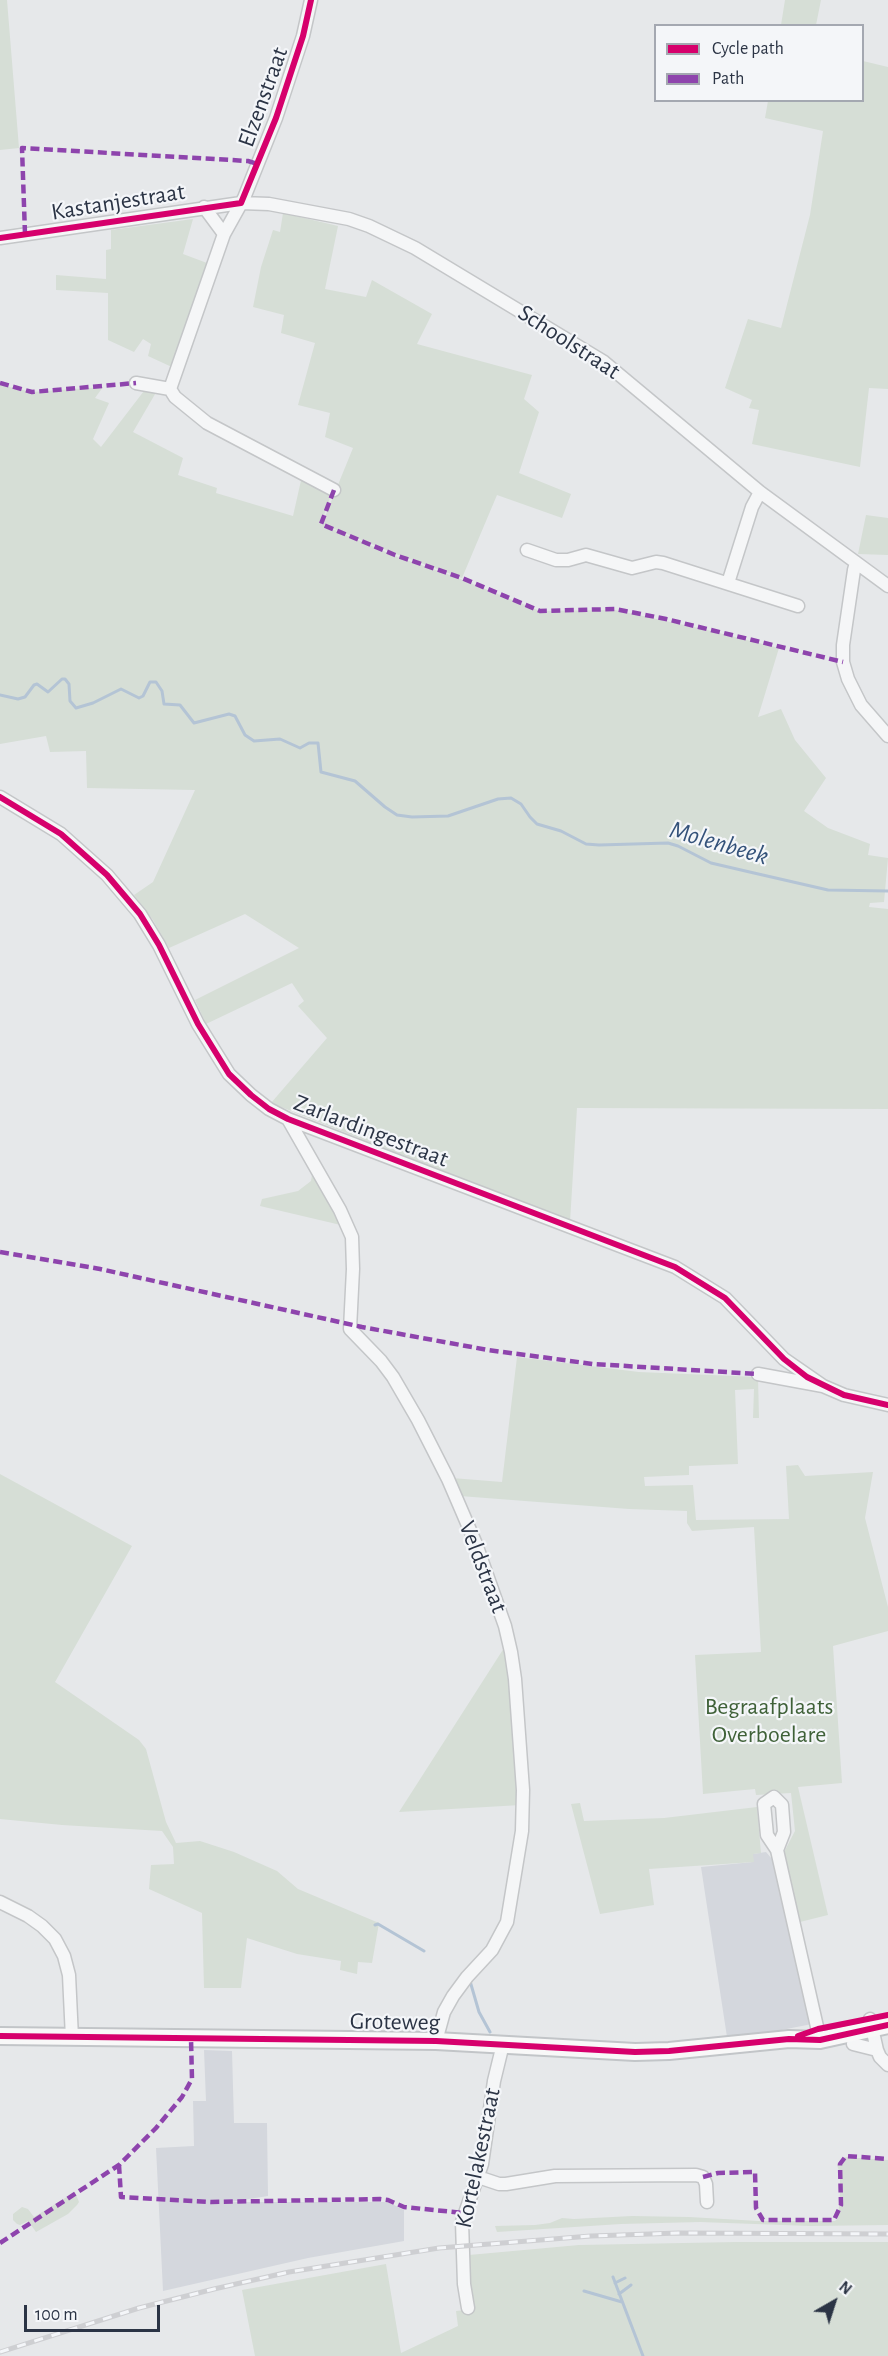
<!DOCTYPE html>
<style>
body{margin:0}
#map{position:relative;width:888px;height:2356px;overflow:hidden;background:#e6e8ea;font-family:"Alegreya Sans",sans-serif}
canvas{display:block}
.legend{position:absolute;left:654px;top:24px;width:210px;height:78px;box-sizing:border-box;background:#f4f6f9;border:2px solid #a4a8b1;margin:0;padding:8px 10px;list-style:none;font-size:18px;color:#2b3445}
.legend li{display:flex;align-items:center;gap:12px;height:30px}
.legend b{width:30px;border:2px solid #a4a8b1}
.north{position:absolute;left:804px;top:2272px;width:60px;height:60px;-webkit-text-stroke:4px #f4f6f9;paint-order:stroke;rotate:39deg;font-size:16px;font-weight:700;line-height:24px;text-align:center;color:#2b3445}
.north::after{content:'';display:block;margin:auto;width:21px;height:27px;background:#2b3445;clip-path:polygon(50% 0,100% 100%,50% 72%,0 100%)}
.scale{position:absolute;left:24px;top:2305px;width:136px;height:27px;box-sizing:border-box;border:3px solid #2b3445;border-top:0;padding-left:8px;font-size:18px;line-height:21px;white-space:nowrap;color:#2b3445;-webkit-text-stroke:4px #f4f6f9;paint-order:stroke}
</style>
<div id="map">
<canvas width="888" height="2356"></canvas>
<ul class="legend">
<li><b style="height:8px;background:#d6006c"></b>Cycle path</li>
<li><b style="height:8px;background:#8e44ad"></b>Path</li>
</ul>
<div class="north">N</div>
<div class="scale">100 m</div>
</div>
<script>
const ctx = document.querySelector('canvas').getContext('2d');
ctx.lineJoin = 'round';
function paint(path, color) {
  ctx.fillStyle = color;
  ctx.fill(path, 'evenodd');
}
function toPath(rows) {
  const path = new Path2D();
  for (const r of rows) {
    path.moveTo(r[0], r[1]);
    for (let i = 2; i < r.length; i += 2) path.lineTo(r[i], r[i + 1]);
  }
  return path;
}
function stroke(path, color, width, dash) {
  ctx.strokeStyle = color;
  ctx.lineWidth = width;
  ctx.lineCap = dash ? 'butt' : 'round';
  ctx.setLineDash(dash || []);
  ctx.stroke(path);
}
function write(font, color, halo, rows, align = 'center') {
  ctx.font = font + ' "Alegreya Sans",sans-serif';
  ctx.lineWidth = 4.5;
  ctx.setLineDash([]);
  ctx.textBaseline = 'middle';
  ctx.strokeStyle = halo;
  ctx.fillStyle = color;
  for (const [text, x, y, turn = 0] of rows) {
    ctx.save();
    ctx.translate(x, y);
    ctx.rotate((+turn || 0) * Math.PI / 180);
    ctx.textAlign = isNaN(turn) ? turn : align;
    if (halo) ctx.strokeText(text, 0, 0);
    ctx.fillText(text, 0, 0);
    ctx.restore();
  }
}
paint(toPath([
 [766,1852,778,1866,812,2024,761,2034,727,2037,701,1867,753,1862,753,1854],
 [204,2050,232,2051,234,2123,267,2123,268,2196,230,2202,388,2202,404,2210,404,2241,308,2258,163,2291,156,2148,194,2146,193,2101,206,2101]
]), '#d4d7dd');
paint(toPath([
 [0,0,7,0,19,148,0,150],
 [785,0,821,0,816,25,781,25],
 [863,61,888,67,888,389,869,388,860,467,752,444,759,410,749,408,752,400,725,388,748,319,781,328,810,215,823,131,765,118,768,101,862,100],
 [283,213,338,226,325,289,366,297,372,280,432,314,417,344,532,375,524,399,539,412,519,473,571,494,562,518,497,495,462,578,396,554,322,524,353,448,325,437,330,413,298,405,315,343,281,333,284,315,253,307,261,267,273,230,280,232],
 [193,219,183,254,207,263,174,368,148,356,151,344,143,339,134,352,108,340,108,293,56,290,56,275,106,279,106,250,111,249,111,230],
 [0,385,32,392,103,387,95,398,109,403,93,439,101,447,147,387,158,389,133,432,183,458,178,475,217,488,216,493,293,516,302,476,332,492,321,524,395,556,453,576,540,611,615,610,703,629,779,648,758,717,781,709,795,740,826,778,804,811,828,828,870,844,868,855,888,858,884,902,870,903,869,907,888,909,888,1109,577,1108,570,1222,271,1103,327,1038,298,1006,304,1001,292,983,206,1024,195,1000,299,948,245,914,169,948,153,920,134,895,153,882,195,790,87,788,86,751,50,752,46,736,0,744],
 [866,515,888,518,888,555,858,554],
 [313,1168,345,1226,260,1206,262,1199,298,1191,311,1181],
 [517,1357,639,1372,758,1377,759,1418,753,1418,754,1389,735,1390,738,1464,689,1466,689,1475,644,1477,645,1486,693,1485,696,1520,789,1519,786,1466,798,1465,805,1476,873,1472,865,1518,888,1607,888,1631,833,1646,842,1783,798,1787,828,1915,800,1922,783,1854,795,1831,791,1793,756,1795,755,1789,703,1794,695,1655,761,1652,754,1527,692,1531,687,1523,687,1511,629,1509,460,1496,452,1478,502,1482],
 [0,1474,132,1546,55,1682,139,1740,146,1749,166,1822,176,1843,200,1841,234,1852,277,1871,298,1889,379,1923,372,1963,358,1962,357,1974,340,1970,341,1961,297,1954,247,1938,241,1988,204,1988,202,1913,149,1889,151,1865,174,1864,173,1847,162,1831,62,1825,0,1819],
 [500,1628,504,1628,521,1805,399,1812,504,1648],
 [580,1803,584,1821,664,1818,757,1807,761,1853,753,1854,754,1862,649,1869,654,1905,600,1914,571,1804],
 [844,2157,888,2160,888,2225,810,2226,700,2222,621,2224,497,2232,495,2226,535,2225,550,2223,562,2218,574,2219,632,2216,689,2217,759,2221,835,2221,838,2218,840,2194,840,2174,837,2165],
 [75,2192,79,2202,77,2205,68,2214,36,2232,28,2221,20,2225,17,2224,13,2220,13,2214,22,2207,28,2209,34,2217],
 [736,2242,888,2242,888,2356,255,2356,242,2290,386,2264,401,2353,458,2326,456,2311,475,2309,471,2295,469,2255,579,2245]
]), '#d6ded6');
stroke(toPath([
 [0,695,18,699,25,697,34,685,37,684,48,692,62,679,65,679,69,684,70,701,76,708,93,703,121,689,139,698,143,696,150,682,156,682,162,691,164,704,180,705,194,723,229,714,235,716,245,735,254,741,280,739,300,748,309,743,318,743,321,772,355,781,385,807,397,815,412,817,448,816,498,799,511,798,521,804,530,817,537,824,561,831,586,844,599,845,668,843,678,846,711,863,754,873,828,890,888,891],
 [375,1925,378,1924,424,1951],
 [470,1981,479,2012,490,2032],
 [613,2277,643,2356],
 [615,2283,625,2278],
 [584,2291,622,2302],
 [619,2294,631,2285]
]), '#b4c4d5', 3);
const minor = toPath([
 [204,207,224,234],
 [0,238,241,203,269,204,349,219,369,226,415,248,604,362,760,492,888,586],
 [136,383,170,389,175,397,207,423,334,490],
 [170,389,224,234,244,198,276,118,303,36,311,0],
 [527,550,556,560,568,560,586,555,632,568,656,562,663,563,798,606],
 [856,563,854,570,843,645,843,662,848,679,861,705,888,736],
 [728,583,752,507,760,492],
 [0,797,61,834,107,875,140,914,159,945,198,1024,229,1074,251,1095,269,1109,288,1119,675,1267,725,1298,784,1359,823,1386],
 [288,1119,340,1210,352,1237,353,1269,350,1329,381,1361,393,1377,418,1420,448,1479,476,1544,505,1626,511,1652,515,1679,523,1790,522,1831,507,1922,492,1950,467,1977,453,1996,444,2012,436,2041],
 [758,1374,823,1386,844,1395,888,1405],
 [777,1850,767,1835,764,1804,774,1797,782,1805,784,1832,777,1850,820,2040],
 [0,1902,28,1916,42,1926,55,1939,64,1956,69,1975,72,2038],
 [870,2019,877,2050,880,2057,888,2065],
 [853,2044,877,2050],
 [478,2177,499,2184,506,2184,555,2176,696,2175,703,2177,706,2184,707,2202],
 [468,2308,464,2284,462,2222,482,2164,494,2081,503,2044]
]);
const major = toPath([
 [0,2036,436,2041,635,2052,669,2051,789,2039,820,2040,888,2025]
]);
stroke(minor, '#c4c6c8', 15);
stroke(major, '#c2c5c8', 20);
stroke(minor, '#f5f6f7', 12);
stroke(major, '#f8f8f8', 16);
const rail = toPath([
 [0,2352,139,2308,214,2289,289,2272,439,2248,591,2236,679,2233,888,2234]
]);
stroke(rail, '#cecfd2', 5);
stroke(rail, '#f4f6f9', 3, [9]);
stroke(toPath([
 [25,234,22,148,248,161,258,164],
 [0,383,32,392,136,383],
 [334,490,321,524,395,555,462,578,540,611,615,609,666,619,843,662],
 [0,1252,100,1269,362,1327,488,1350,593,1364,758,1374],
 [119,2165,121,2197,211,2202,380,2199,388,2200,404,2207,464,2213],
 [703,2177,718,2173,755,2172,756,2208,763,2220,834,2220,841,2205,840,2164,846,2156,888,2159],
 [0,2243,119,2165,156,2128,182,2097,192,2079,191,2039]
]), '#8e44ad', 4.5, [9, 4.5]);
stroke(toPath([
 [0,238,241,203,276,118,303,36,311,0],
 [0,797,61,834,107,875,140,914,159,945,198,1024,229,1074,251,1095,269,1109,288,1119,675,1267,725,1298,784,1359,807,1377,844,1395,888,1405],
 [0,2036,436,2041,635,2052,669,2051,789,2039,820,2040,888,2025],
 [798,2036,818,2029,888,2015]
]), '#d6006c', 6);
write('24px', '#2b3445', '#f4f6f9', [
 ["Elzenstraat",263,97,-70],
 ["Kastanjestraat",118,202,-9],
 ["Schoolstraat",569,342,33],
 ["Zarlardingestraat",371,1131,21],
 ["Veldstraat",483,1567,69],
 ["Groteweg",395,2022,1],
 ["Kortelakestraat",478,2158,-78]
]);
write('24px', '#3f6138', '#f4f6f9', [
 ["Begraafplaats",769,1707],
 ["Overboelare",769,1735]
]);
write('italic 26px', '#34527a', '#f4f6f9', [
 ["Molenbeek",719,843,16]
]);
</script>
